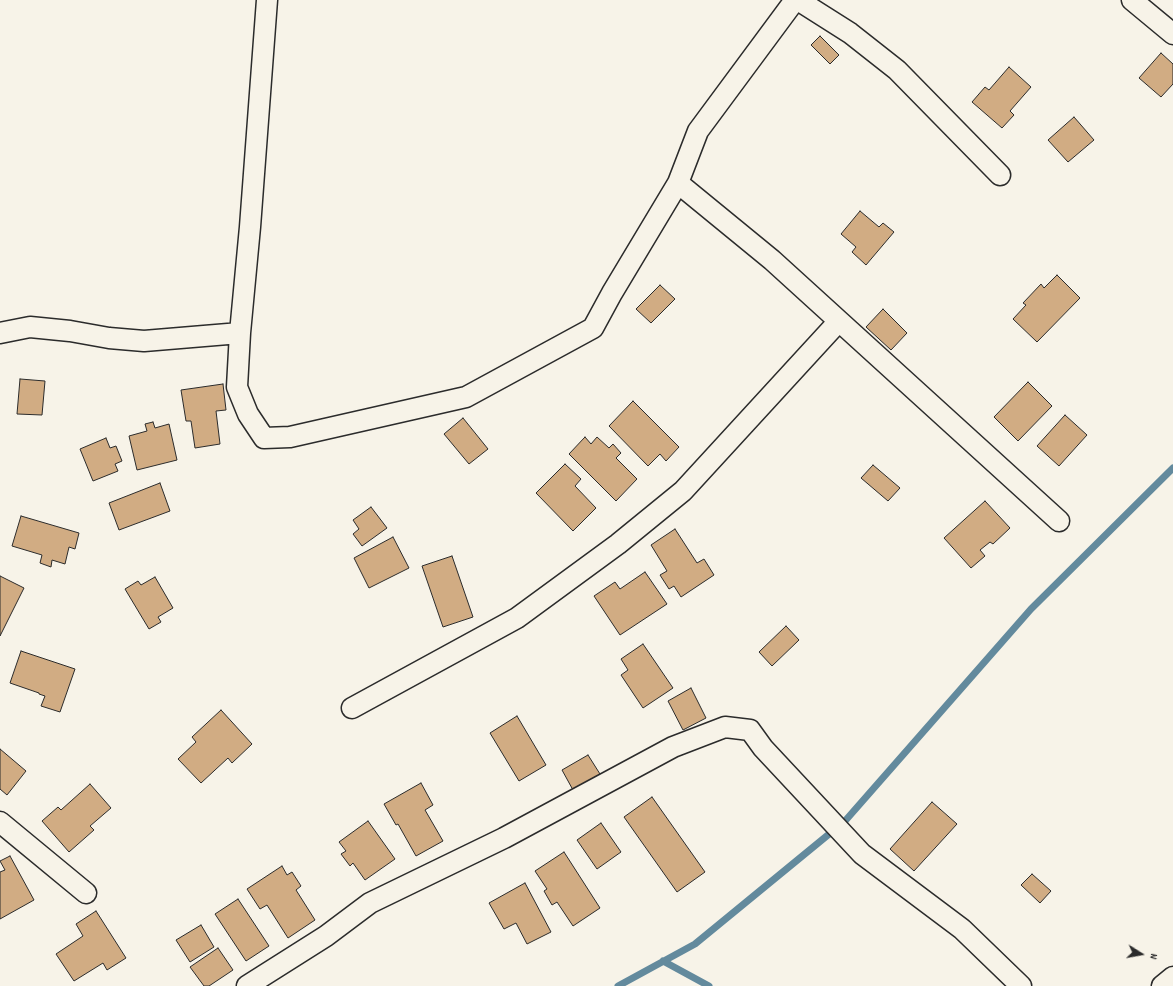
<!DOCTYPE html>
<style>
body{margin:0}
#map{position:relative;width:1173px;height:986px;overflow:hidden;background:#f7f3e8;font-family:Dekko,sans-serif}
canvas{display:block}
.north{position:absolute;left:1121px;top:934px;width:40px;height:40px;-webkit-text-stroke:3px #f7f3e8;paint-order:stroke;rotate:101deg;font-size:11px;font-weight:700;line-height:16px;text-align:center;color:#2b2b2b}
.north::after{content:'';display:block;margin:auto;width:14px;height:18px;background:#2b2b2b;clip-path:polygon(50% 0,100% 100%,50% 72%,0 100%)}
</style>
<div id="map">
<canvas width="1173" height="986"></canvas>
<div class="north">N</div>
</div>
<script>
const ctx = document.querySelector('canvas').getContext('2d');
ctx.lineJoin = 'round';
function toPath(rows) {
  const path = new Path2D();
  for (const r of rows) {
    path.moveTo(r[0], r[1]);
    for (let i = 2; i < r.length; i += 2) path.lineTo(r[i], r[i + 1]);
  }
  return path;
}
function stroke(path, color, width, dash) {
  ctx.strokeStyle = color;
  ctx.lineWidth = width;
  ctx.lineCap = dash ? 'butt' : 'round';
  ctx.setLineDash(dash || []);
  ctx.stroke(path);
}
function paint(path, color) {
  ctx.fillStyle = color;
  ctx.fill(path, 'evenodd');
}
stroke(toPath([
 [663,961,709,986],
 [618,986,695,944,845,821,1031,609,1173,468]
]), '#638a9d', 7);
const building = toPath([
 [820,36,839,55,830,64,811,45,820,36],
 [1161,53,1173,64,1173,84,1161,97,1139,78,1161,53],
 [1009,67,1031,87,1010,111,1014,115,1002,128,972,102,985,87,989,90,1009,67],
 [1074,117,1094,140,1068,162,1048,140,1074,117],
 [860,211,879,227,883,223,894,232,866,265,852,252,856,247,841,234,860,211],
 [1057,275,1080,298,1037,342,1013,319,1026,305,1023,303,1041,284,1044,288,1057,275],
 [660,285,675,299,651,323,636,309,660,285],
 [883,309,907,333,891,350,866,327,883,309],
 [20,379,45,381,42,415,17,414,20,379],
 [1028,382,1052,406,1018,441,994,417,1028,382],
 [223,384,226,410,216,411,220,444,195,448,191,421,186,421,181,390,223,384],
 [633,401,679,447,666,461,660,454,648,466,609,426,633,401],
 [1065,415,1087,435,1059,466,1037,446,1065,415],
 [463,418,488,449,469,464,444,434,463,418],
 [153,422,155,428,169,424,177,460,137,470,129,436,147,431,145,424,153,422],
 [585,437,591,444,597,437,609,448,613,444,621,453,616,458,637,479,616,501,569,454,585,437],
 [106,438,110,448,116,446,122,461,115,464,118,471,93,481,80,449,106,438],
 [565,464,581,479,575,486,596,508,573,531,536,493,565,464],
 [873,465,900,488,888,501,861,478,873,465],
 [160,483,170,511,119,530,109,503,160,483],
 [985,501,1010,528,993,544,990,542,980,550,985,556,971,568,944,538,985,501],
 [371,507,387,528,362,546,353,534,359,529,353,520,371,507],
 [21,516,79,533,75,549,69,547,65,564,52,560,51,567,40,563,42,555,12,546,21,516],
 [675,529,697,563,704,559,714,575,681,597,674,586,669,589,660,575,667,571,651,545,675,529],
 [393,537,409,568,369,588,354,558,393,537],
 [452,556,473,617,443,627,422,566,452,556],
 [645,572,667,604,620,635,594,596,615,582,620,589,645,572],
 [0,576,24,588,0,636,0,576],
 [155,577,173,608,158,617,161,622,149,629,125,589,138,581,141,585,155,577],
 [786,626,799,640,772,666,759,652,786,626],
 [643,644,673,688,643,708,621,675,628,670,621,659,643,644],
 [21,651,75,669,60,712,41,706,45,696,39,694,39,693,10,683,21,651],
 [691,688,706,718,683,730,668,701,691,688],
 [221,710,252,744,232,763,228,758,201,783,178,759,196,742,192,737,221,710],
 [517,716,546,765,519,781,490,733,517,716],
 [0,749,26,771,7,795,0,789,0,749],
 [588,755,600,774,573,790,562,770,588,755],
 [421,783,433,805,425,810,443,841,416,856,398,824,396,825,384,804,421,783],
 [90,784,111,808,90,826,94,830,69,852,42,821,58,807,61,810,90,784],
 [652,797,705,872,677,892,624,817,652,797],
 [932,802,957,824,914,871,890,849,932,802],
 [368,821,395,859,365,880,353,863,350,866,341,854,346,851,339,842,368,821],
 [601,823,621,852,597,869,577,840,601,823],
 [564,852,600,908,573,926,557,902,552,905,544,891,547,889,535,871,564,852],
 [10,856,34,900,0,919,0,872,5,870,0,861,10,856],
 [282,866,287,875,292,872,301,886,296,890,315,920,288,938,267,905,260,909,247,889,282,866],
 [1032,874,1051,891,1040,903,1021,885,1032,874],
 [525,883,551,932,527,944,516,923,504,929,489,903,525,883],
 [238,899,269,946,246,961,215,914,238,899],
 [96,911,126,958,107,970,103,963,74,981,56,954,83,936,76,924,96,911],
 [201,925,214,947,190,962,176,940,201,925],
 [218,948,233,970,209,986,204,986,190,967,218,948]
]);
paint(building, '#d1ac83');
stroke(building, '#2b2b2b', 1);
const street = toPath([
 [267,0,250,227,240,333,237,387,248,414,264,438,290,437,466,397,593,328,612,293,678,183,698,131,795,0],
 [798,0,850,33,897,70,1000,175],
 [1132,0,1173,34],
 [678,183,772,260,1059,521],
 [0,333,30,327,70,331,109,338,144,341,240,333],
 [352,708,517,618,618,544,683,491,839,321],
 [0,822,86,893],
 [247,986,326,936,370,903,504,838,673,747,725,727,750,730,763,748,862,854,962,929,1021,986],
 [1162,986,1173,977]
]);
stroke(street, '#2b2b2b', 23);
stroke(street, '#f7f3e8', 20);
</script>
